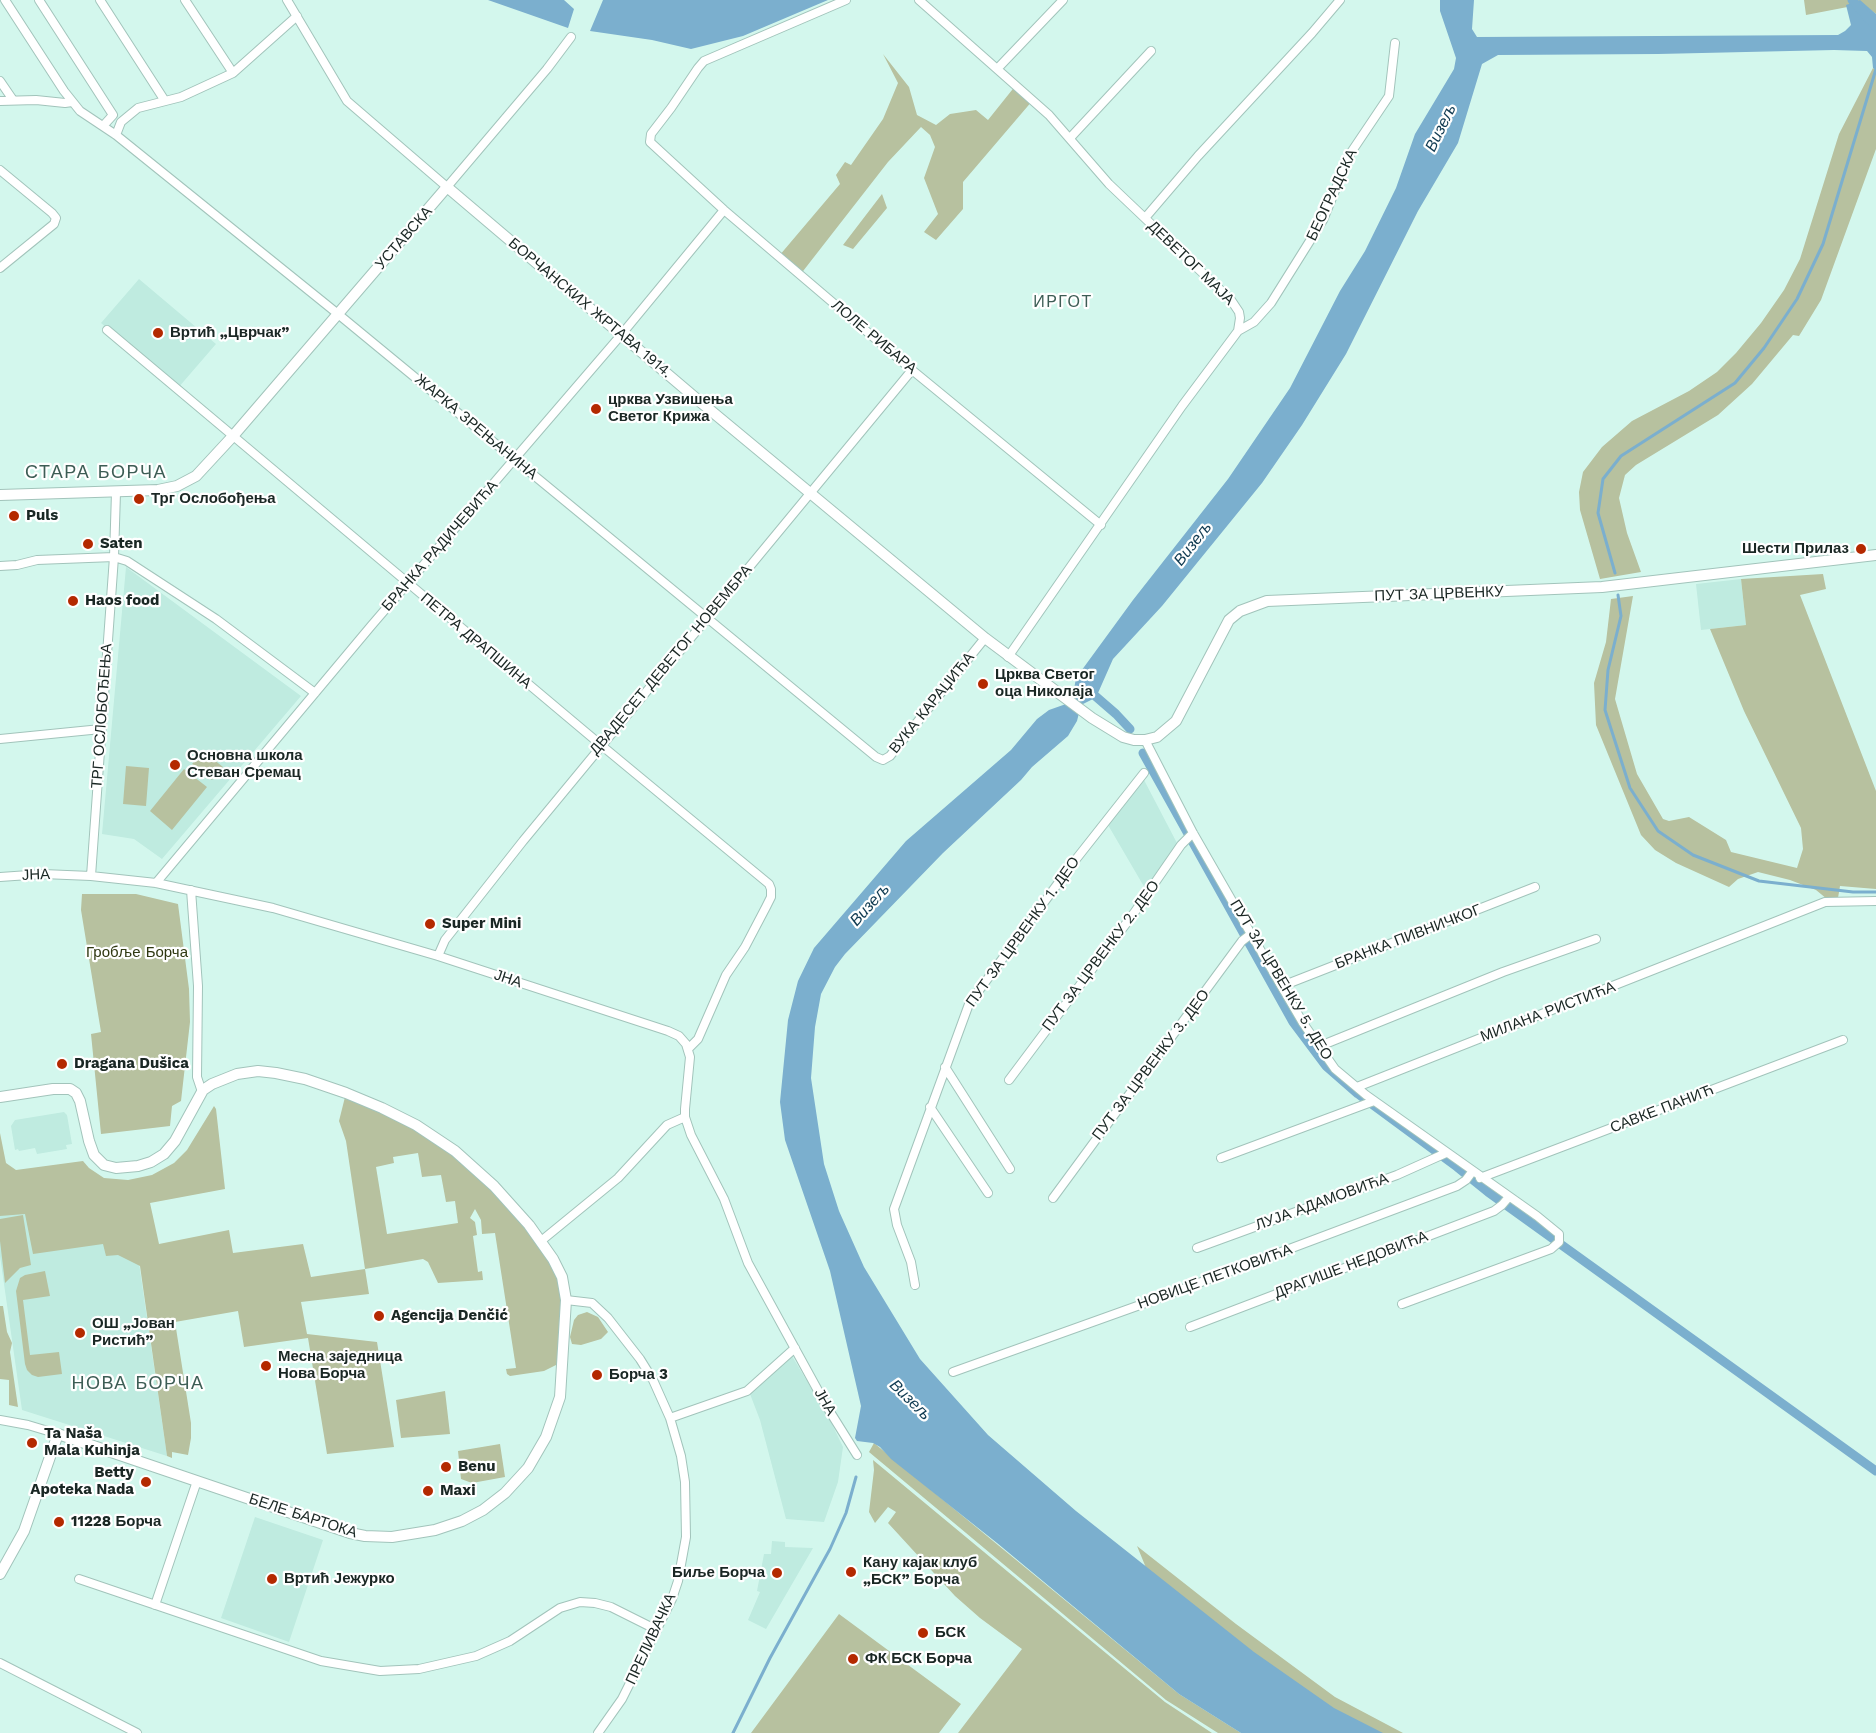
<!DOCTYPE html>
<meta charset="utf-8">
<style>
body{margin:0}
canvas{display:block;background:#d3f7ed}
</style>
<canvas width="1876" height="1733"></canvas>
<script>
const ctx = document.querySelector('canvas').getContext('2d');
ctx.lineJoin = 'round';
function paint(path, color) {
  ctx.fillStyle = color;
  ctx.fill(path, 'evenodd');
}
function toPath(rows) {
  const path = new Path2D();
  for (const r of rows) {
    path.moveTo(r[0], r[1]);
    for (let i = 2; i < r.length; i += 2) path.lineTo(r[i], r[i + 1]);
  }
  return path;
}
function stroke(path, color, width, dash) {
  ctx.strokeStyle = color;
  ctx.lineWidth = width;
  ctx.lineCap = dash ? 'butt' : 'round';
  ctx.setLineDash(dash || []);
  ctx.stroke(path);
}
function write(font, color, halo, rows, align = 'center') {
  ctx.font = font + ' "Work Sans",sans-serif';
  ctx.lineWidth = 4.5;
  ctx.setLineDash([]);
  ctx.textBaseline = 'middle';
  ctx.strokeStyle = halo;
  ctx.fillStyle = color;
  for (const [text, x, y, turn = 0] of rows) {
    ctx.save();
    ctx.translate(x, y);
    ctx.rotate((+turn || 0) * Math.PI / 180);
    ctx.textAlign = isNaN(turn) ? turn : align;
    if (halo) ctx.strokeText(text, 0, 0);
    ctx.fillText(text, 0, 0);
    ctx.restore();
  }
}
paint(toPath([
 [139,279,216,344,178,388,101,323],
 [126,567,301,696,162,859,134,839,102,834],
 [1741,579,1746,625,1701,630,1696,584],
 [1144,780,1178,845,1146,890,1108,825],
 [64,1112,67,1115,72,1144,66,1145,67,1149,37,1154,35,1148,19,1151,18,1149,15,1150,11,1126,15,1120],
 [129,1194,167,1456,22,1410,0,1256,0,1214],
 [792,1356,829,1418,843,1447,838,1482,824,1522,786,1519,760,1420,750,1394],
 [255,1517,323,1540,289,1642,221,1618],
 [772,1541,785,1542,785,1547,813,1548,766,1629,748,1620,760,1592,757,1591,764,1554,771,1554]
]), '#bfebe0');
paint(toPath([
 [1804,0,1876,0,1876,14,1863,4,1806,15],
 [883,54,909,87,917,115,936,125,950,114,976,110,988,120,1016,85,1033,100,963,182,963,209,936,240,924,232,938,214,924,178,935,147,930,135,921,127,888,162,800,275,779,256,840,184,836,175,845,162,851,165,883,119,898,83],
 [1873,68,1876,70,1876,149,1821,300,1799,336,1793,335,1752,384,1718,415,1636,465,1625,475,1619,498,1627,533,1641,572,1600,579,1580,510,1579,492,1583,472,1602,447,1632,421,1689,391,1717,372,1736,353,1761,323,1784,290,1800,259,1839,134],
 [882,194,887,208,853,249,843,245],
 [1823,574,1826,589,1800,595,1876,791,1876,889,1840,886,1838,898,1827,899,1816,890,1790,880,1758,872,1738,879,1729,887,1676,863,1655,850,1641,835,1596,725,1594,683,1606,642,1611,599,1633,596,1615,699,1637,774,1663,819,1669,821,1689,817,1726,840,1731,852,1797,868,1803,849,1801,828,1744,711,1710,629,1746,625,1741,579],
 [203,751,223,767,212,780,192,764],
 [126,766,149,768,146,806,123,804],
 [184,769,207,787,172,830,150,811],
 [82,894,136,894,178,904,189,989,190,1022,181,1101,172,1106,170,1126,101,1134,91,1034,101,1032,81,910],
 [346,1093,439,1140,516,1209,564,1285,562,1362,544,1371,510,1376,507,1374,506,1369,516,1368,495,1233,482,1234,481,1220,475,1209,470,1218,475,1222,477,1235,473,1236,478,1272,482,1271,483,1280,438,1283,428,1262,423,1259,365,1269,369,1294,301,1302,307,1334,377,1342,394,1447,327,1454,308,1338,244,1347,238,1311,175,1322,191,1423,191,1438,188,1455,172,1452,172,1458,167,1456,140,1266,118,1255,106,1256,103,1244,33,1254,25,1214,0,1216,0,1133,6,1163,16,1170,83,1161,89,1168,104,1178,128,1180,152,1175,174,1163,187,1150,214,1106,216,1109,225,1189,150,1203,159,1244,229,1230,233,1253,303,1244,311,1277,365,1269,346,1141,339,1121],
 [418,1153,422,1177,441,1175,446,1202,455,1201,458,1223,387,1234,376,1167,394,1163,393,1157],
 [23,1215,31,1265,20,1268,5,1283,0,1241,0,1219],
 [45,1271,50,1296,23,1300,30,1355,59,1352,62,1374,38,1377,32,1375,27,1370,25,1364,16,1291,20,1278,25,1275],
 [0,1306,3,1306,7,1332,12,1343,10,1352,18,1407,9,1405,9,1380,0,1379],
 [587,1312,598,1317,608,1332,601,1339,581,1345,572,1344,570,1337,574,1320,578,1315],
 [445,1391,450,1434,401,1438,396,1400],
 [874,1443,1179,1694,1241,1733,1218,1733,1166,1700,869,1452],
 [500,1444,505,1477,472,1483,461,1479,458,1451],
 [873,1460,1165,1702,1212,1733,958,1733,1022,1649,980,1618,955,1596,888,1523,896,1512,888,1507,875,1523,869,1512,874,1470],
 [1137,1546,1236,1624,1335,1697,1403,1733,1361,1733,1149,1575],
 [839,1614,961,1704,939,1733,751,1733]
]), '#b7c19f');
paint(toPath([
 [488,0,564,0,574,9,568,28],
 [603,0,828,0,743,36,691,49,652,40,590,31],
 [1440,0,1474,0,1472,29,1477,37,1838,35,1845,31,1851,25,1846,5,1860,0,1876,14,1876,70,1873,68,1872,57,1867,51,1834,50,1658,54,1498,55,1482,64,1458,143,1418,211,1346,354,1302,425,1262,483,1162,606,1113,659,1098,693,1093,699,1081,705,1077,721,1068,736,1032,767,1021,780,943,853,845,954,835,967,821,994,815,1027,811,1078,824,1164,839,1211,864,1267,920,1359,988,1435,1076,1511,1254,1652,1334,1708,1383,1733,1241,1733,1179,1694,997,1543,891,1459,880,1447,873,1443,857,1441,855,1438,861,1406,830,1271,785,1140,780,1102,788,1020,798,981,814,948,906,841,1011,750,1037,719,1049,710,1066,704,1073,695,1076,678,1133,600,1228,479,1290,388,1340,291,1365,251,1396,188,1415,134,1454,69,1456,58,1440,11]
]), '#7bafce');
stroke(toPath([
 [1615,573,1598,513,1603,479,1621,456,1735,383,1764,348,1797,299,1823,244,1876,69],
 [1618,595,1621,616,1608,670,1605,710,1630,788,1658,831,1693,855,1759,881,1853,892,1876,892],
 [733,1733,770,1658,830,1549,846,1513,856,1477]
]), '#7bafce', 3);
stroke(toPath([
 [1852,0,1876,27],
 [1086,688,1116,714,1130,729],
 [1143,753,1293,1022,1326,1066,1358,1094,1457,1167,1488,1192,1876,1471]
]), '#7bafce', 9);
const minor = toPath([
 [5,0,64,91,80,111,116,135,338,314,876,757,883,760,890,756,985,638],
 [39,0,113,115,103,126],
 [100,0,165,101],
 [185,0,233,73],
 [287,0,347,101,447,187,547,69,571,37],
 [846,0,704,61,698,68,671,108,651,134,650,142,724,210,912,370,1101,525],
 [919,0,1049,115,1109,184,1231,300,1239,312,1240,318,1238,331,1182,406,1008,657],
 [998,68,1063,0],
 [0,81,13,100],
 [0,101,36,100,65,103,72,102],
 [116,135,121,122,138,108,181,97,233,73,297,16],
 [1070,138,1151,51],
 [0,170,52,213,56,218,54,224,0,268],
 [1145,218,1198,156,1312,33,1340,0],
 [107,330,601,745,769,884,771,889,771,897,766,907,745,947,726,975,698,1039,689,1048],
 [1238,331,1254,322,1271,303,1323,220,1350,154,1389,96,1395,43],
 [0,566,17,565,37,560,114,557,127,561,216,619,315,693],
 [0,739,101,729],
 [1145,740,1193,833,1251,934,1303,1023,1335,1069,1366,1095,1537,1216,1559,1234,1559,1242,1551,1249,1402,1304],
 [91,876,114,557,116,492],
 [0,877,43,874,91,876,156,883,273,908,438,956,668,1031,679,1036,686,1044,690,1057,685,1109,685,1117,691,1135,724,1199,748,1263,827,1407,857,1455],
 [156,883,371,626,621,335,724,210],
 [191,890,198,986,197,1077,202,1092],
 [438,956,445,940,523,841,912,370],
 [1282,986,1535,887],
 [1320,1046,1503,972,1596,939],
 [945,1067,1010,1169],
 [1009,1080,1134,913,1181,845,1193,833],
 [1357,1087,1825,902,1876,901],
 [930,1107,988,1193],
 [1221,1158,1374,1101],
 [1480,1178,1843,1040],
 [1053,1198,1242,941,1251,934],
 [541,1241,618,1178,667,1125,685,1117],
 [1197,1248,1397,1175,1446,1153],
 [915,1285,911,1262,897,1225,894,1209,969,1004,1073,863,1144,773],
 [566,1300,592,1303,608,1318,640,1359,653,1380,670,1418,681,1456,685,1482,686,1537,678,1581,672,1599,622,1699,598,1733],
 [1190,1327,1494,1211,1502,1205,1508,1198],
 [953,1372,1140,1305,1457,1186,1466,1180,1472,1172],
 [670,1418,747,1391,795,1348],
 [0,1420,28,1425,58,1434],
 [79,1579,321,1661,380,1671,419,1669,476,1656,510,1641,560,1608,580,1602,595,1603,611,1607,657,1630],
 [155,1605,197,1481],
 [0,1663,137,1733]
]);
const tertiary = toPath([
 [0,495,158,490,177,486,196,476,233,436,447,187,698,400,985,638,1092,718,1123,737,1134,740,1145,740,1157,737,1176,721,1229,620,1240,611,1267,601,1602,587,1876,555],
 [0,1097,53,1089,70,1089,76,1093,80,1101,89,1141,94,1155,104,1165,116,1168,138,1166,151,1162,164,1154,175,1141,203,1090,212,1084,237,1074,258,1071,276,1073,305,1079,346,1093,382,1108,416,1125,455,1151,494,1186,529,1225,553,1259,562,1277,566,1300,560,1397,546,1437,528,1468,505,1493,483,1510,462,1521,435,1530,392,1537,365,1536,350,1533,58,1434,24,1531,0,1574]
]);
stroke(minor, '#a2c4bb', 10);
stroke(tertiary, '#a2c4bb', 12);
stroke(minor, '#fff', 8);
stroke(tertiary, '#fff', 10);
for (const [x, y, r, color] of [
 [158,333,6,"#b42900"],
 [596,409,6,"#b42900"],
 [139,499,6,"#b42900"],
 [14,516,6,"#b42900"],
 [88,544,6,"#b42900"],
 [1861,549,6,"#b42900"],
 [73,601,6,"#b42900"],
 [983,684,6,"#b42900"],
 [175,765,6,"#b42900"],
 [430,924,6,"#b42900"],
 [62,1064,6,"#b42900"],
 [379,1316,6,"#b42900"],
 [80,1333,6,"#b42900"],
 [266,1366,6,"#b42900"],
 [597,1375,6,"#b42900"],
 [32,1443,6,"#b42900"],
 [446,1467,6,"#b42900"],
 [146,1482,6,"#b42900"],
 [428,1491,6,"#b42900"],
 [59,1522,6,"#b42900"],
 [851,1572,6,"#b42900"],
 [777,1573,6,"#b42900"],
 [272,1579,6,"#b42900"],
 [923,1633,6,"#b42900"],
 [853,1659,6,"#b42900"]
]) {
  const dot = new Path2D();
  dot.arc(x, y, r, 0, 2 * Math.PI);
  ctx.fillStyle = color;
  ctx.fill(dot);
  stroke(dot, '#fff', 2);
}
write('15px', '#1a2724', '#fff', [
 ["БЕОГРАДСКА",1332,195,-65],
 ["УСТАВСКА",404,238,-49],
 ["ДЕВЕТОГ МАЈА",1191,263,44],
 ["БОРЧАНСКИХ ЖРТАВА 1914.",590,308,40],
 ["ЛОЛЕ РИБАРА",874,337,40],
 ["ЖАРКА ЗРЕЊАНИНА",476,427,40],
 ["БРАНКА РАДИЧЕВИЋА",440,546,-49],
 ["ПУТ ЗА ЦРВЕНКУ",1439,594,-2],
 ["ПЕТРА ДРАПШИНА",476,641,40],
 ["ДВАДЕСЕТ ДЕВЕТОГ НОВЕМБРА",671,660,-50],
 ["ВУКА КАРАЏИЋА",932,703,-51],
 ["ТРГ ОСЛОБОЂЕЊА",102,716,-86],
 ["ЈНА",36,875,-2],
 ["ПУТ ЗА ЦРВЕНКУ 1. ДЕО",1023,932,-54],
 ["БРАНКА ПИВНИЧКОГ",1408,937,-21],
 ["ПУТ ЗА ЦРВЕНКУ 2. ДЕО",1101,956,-53],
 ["ЈНА",508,979,18],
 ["ПУТ ЗА ЦРВЕНКУ 5. ДЕО",1281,980,59],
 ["МИЛАНА РИСТИЋА",1548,1012,-21],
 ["ПУТ ЗА ЦРВЕНКУ 3. ДЕО",1151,1065,-53],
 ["САВКЕ ПАНИЋ",1662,1109,-21],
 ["ЛУЈА АДАМОВИЋА",1322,1202,-20],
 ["ДРАГИШЕ НЕДОВИЋА",1351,1265,-21],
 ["НОВИЦЕ ПЕТКОВИЋА",1215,1277,-20],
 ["ЈНА",825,1402,60],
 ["БЕЛЕ БАРТОКА",303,1516,18],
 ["ПРЕЛИВАЧКА",651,1639,-65]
]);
write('bold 15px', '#1a2724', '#fff', [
 ["Вртић „Цврчак”",170,333],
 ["црква Узвишења",608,400],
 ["Светог Крижа",608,417],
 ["Трг Ослобођења",151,499],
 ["Puls",26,516],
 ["Saten",100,544],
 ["Шести Прилаз",1849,549,"right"],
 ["Haos food",85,601],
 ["Црква Светог",995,675],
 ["оца Николаја",995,692],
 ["Основна школа",187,756],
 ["Стеван Сремац",187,773],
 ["Super Mini",442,924],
 ["Dragana Dušica",74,1064],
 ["Agencija Denčić",391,1316],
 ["ОШ „Јован",92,1324],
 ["Ристић”",92,1341],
 ["Месна заједница",278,1357],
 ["Нова Борча",278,1374],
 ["Борча 3",609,1375],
 ["Ta Naša",44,1434],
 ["Mala Kuhinja",44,1451],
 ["Benu",458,1467],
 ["Betty",134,1473,"right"],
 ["Apoteka Nada",134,1490,"right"],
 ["Maxi",440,1491],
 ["11228 Борча",71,1522],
 ["Кану кајак клуб",863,1563],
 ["„БСК” Борча",863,1580],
 ["Биље Борча",765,1573,"right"],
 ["Вртић Јежурко",284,1579],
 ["БСК",935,1633],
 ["ФК БСК Борча",865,1659]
], 'left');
write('15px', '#2f3811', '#fff', [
 ["Гробље Борча",137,953]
]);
write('italic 16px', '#0f3a51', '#fff', [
 ["Визељ",1441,128,-64],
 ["Визељ",1193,544,-52],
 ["Визељ",870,905,-48],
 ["Визељ",910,1400,44]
]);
ctx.letterSpacing = '1.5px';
write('16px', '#3d5d55', '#fff', [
 ["ИРГОТ",1063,302]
]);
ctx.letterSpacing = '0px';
ctx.letterSpacing = '1.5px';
write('18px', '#3d5d55', '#fff', [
 ["СТАРА БОРЧА",96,473],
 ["НОВА БОРЧА",138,1384]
]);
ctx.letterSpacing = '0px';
</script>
